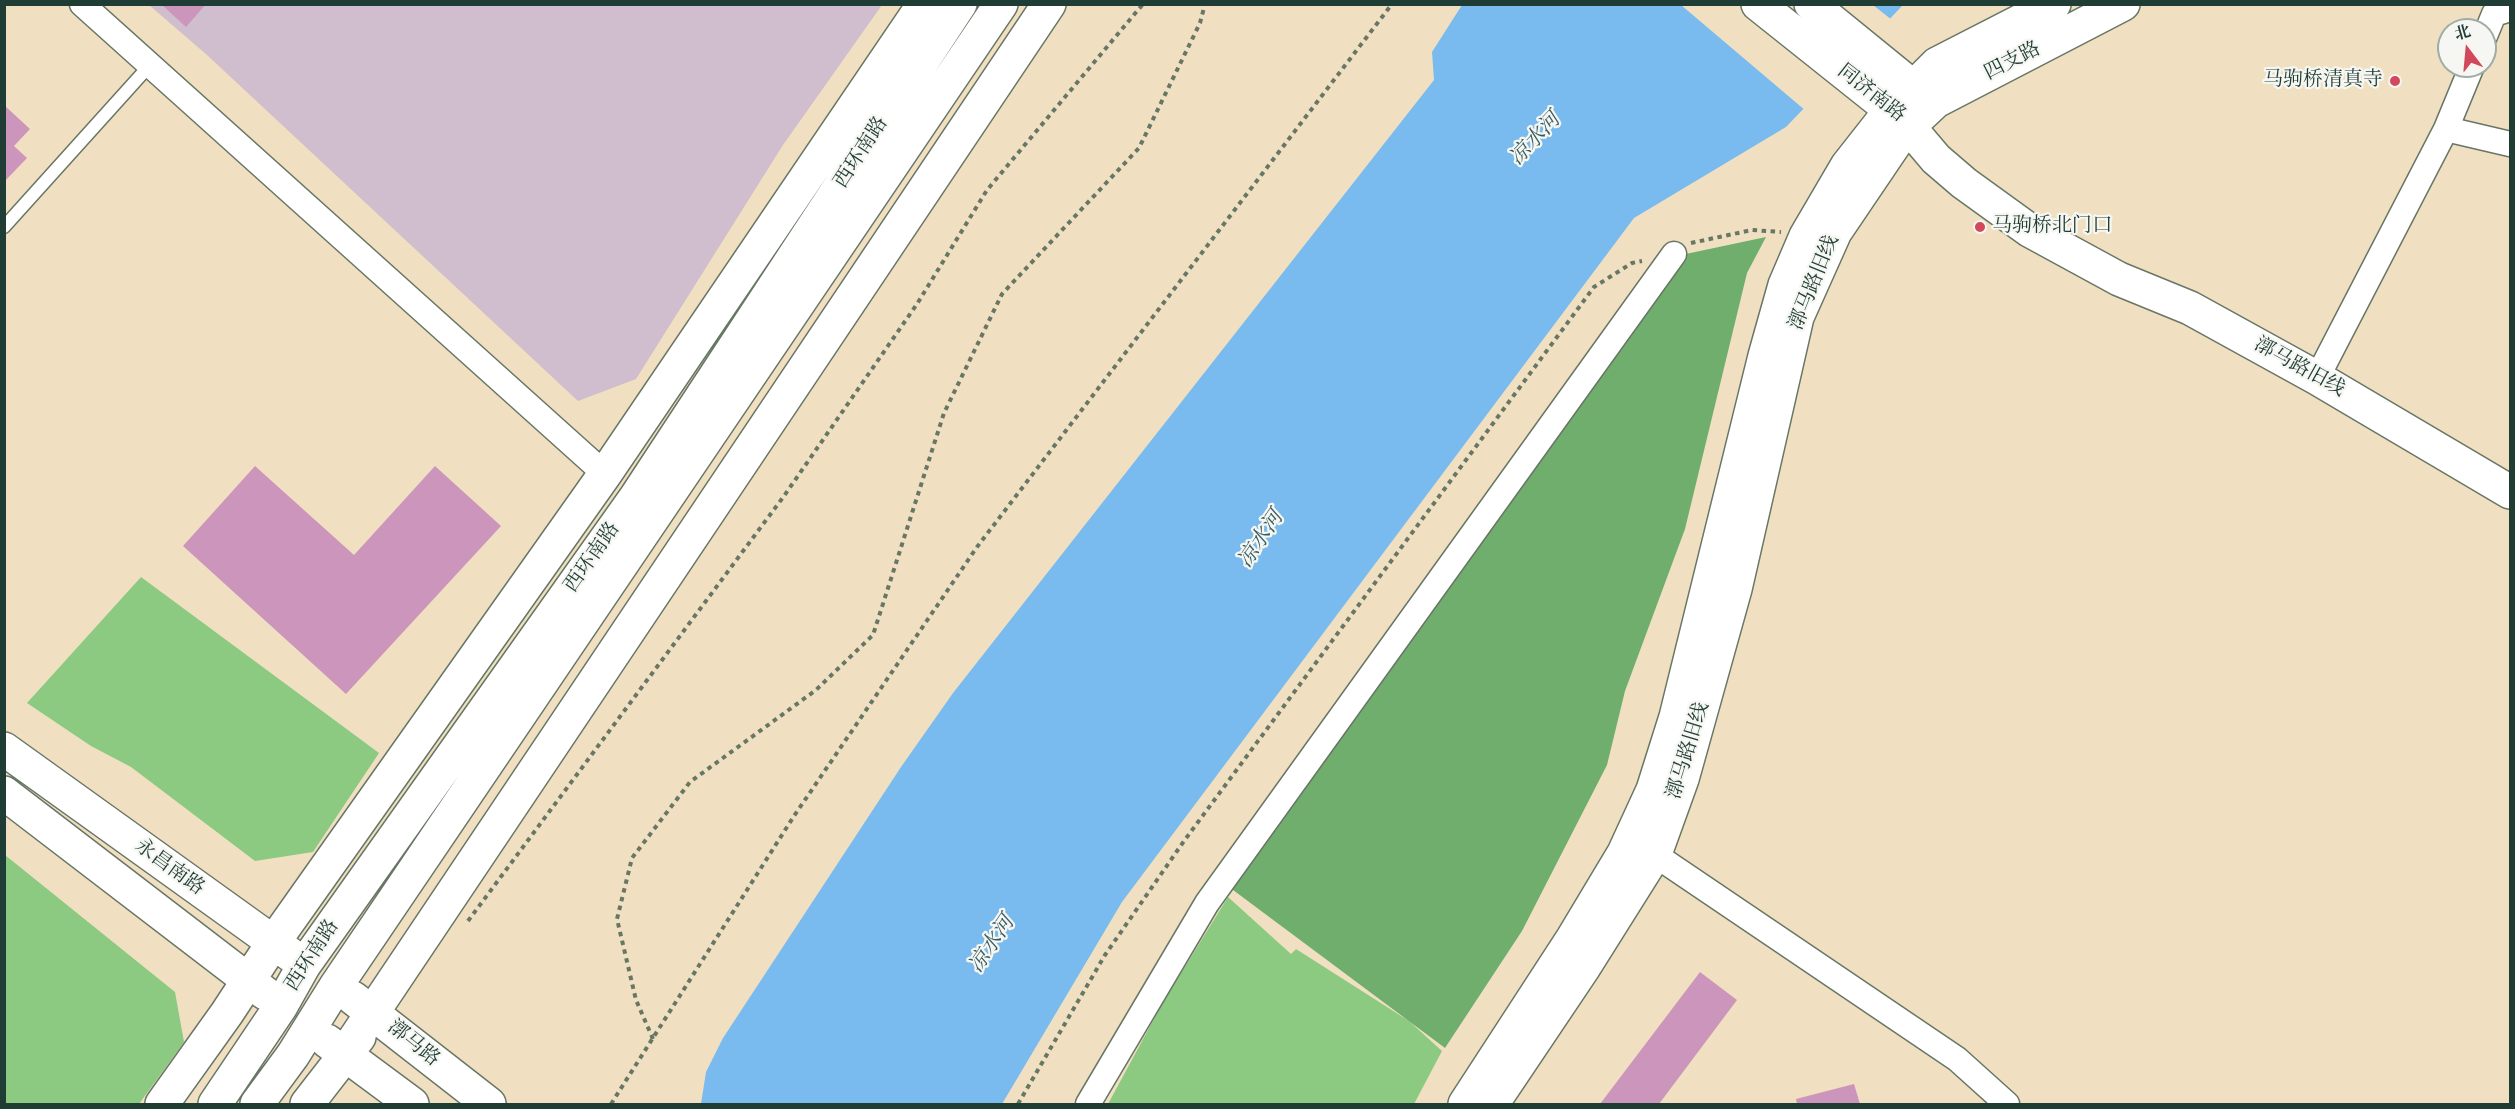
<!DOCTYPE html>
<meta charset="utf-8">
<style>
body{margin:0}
#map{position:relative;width:2515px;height:1109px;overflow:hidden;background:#f0e0c1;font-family:"IM FELL Double Pica","Noto Serif SC",serif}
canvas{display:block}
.frame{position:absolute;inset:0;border:6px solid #1f3d34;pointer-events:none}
.north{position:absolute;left:2437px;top:18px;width:60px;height:60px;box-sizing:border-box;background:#f6f6f2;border:2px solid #a0aca6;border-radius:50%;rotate:344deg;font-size:16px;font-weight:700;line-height:24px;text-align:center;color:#1f3d34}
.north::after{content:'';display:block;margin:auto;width:21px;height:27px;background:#d1495b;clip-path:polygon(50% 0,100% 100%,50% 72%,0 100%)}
</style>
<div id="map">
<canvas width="2515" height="1109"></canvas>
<div class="frame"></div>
<div class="north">北</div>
</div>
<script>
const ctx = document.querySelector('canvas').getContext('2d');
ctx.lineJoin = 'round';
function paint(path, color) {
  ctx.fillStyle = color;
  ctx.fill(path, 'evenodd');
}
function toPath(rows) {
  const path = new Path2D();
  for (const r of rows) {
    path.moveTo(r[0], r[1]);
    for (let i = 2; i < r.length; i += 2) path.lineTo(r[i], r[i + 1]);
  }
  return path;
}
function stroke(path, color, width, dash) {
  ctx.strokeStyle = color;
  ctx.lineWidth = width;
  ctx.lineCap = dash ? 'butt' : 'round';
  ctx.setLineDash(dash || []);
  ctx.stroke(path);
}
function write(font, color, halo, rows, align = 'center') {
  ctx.font = font + ' "IM FELL Double Pica","Noto Serif SC",serif';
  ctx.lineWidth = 4.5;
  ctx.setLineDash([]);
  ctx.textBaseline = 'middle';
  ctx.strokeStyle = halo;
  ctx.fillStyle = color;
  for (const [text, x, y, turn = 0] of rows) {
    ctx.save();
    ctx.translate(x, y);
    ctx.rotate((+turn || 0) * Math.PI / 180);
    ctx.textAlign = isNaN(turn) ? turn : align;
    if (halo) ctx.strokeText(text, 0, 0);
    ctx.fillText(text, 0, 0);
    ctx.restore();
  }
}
paint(toPath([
 [149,5,882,5,783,145,636,379,578,401,207,55]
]), '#d0bdcd');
paint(toPath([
 [141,577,379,753,313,852,255,861,131,767,91,746,27,703],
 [5,855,175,992,184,1042,139,1104,5,1104],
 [1228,897,1291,954,1296,949,1409,1021,1442,1051,1414,1104,1108,1104,1162,1004]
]), '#8bca80');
paint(toPath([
 [1766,237,1747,273,1685,529,1625,691,1607,765,1522,931,1445,1048,1229,887,1681,255]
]), '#70ae6e');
paint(toPath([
 [1462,5,1903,5,1786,127,1634,218,1122,902,1002,1104,701,1104,706,1072,723,1038,901,767,953,693,1434,80,1432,52]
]), '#79bbee');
paint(toPath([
 [1681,5,1873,5,1892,20,1806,111]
]), '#f0e0c1');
paint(toPath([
 [161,4,206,4,186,27],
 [4,105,30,129,14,146,27,158,4,182],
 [255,466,354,555,435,466,501,526,346,694,183,546],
 [1700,972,1737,1000,1659,1104,1600,1104],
 [1854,1084,1860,1104,1797,1104,1796,1099]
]), '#cc95bb');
const lane = toPath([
 [4,227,150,65]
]);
const street = toPath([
 [82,4,605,474],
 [2485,36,2494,14,2510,9],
 [2446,129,2510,144],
 [2317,378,2446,129,2472,66],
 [1642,846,1957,1059,2007,1104],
 [1088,1104,1207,903,1674,254]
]);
const secondary = toPath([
 [1758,4,1891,110,1906,125],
 [1811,4,1913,87],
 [4,749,291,955],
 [4,793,265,993],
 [353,998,489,1104],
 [327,1041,412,1104],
 [344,1055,1049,4],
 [162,1104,227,1013,273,943,605,474,924,4],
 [215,1104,281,1006,304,965,636,497,960,4],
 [257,1104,293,1055,336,986,1001,4],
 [307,1104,359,1037],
 [1465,1104,1573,938,1624,853,1653,790,1676,717,1765,356,1785,285,1806,236,1847,166,1891,110,1937,64,2054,4],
 [1492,1104,1584,967,1655,854,1682,779,1735,589,1797,317,1835,232,1902,133,1936,101,2123,4]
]);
const primary = toPath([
 [1908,126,1936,159,1964,183,2029,230,2119,279,2190,308,2317,378,2510,492]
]);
stroke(lane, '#687665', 15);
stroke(street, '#687665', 27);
stroke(secondary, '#687665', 36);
stroke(primary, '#687665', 36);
stroke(toPath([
 [1691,243,1752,230,1781,232],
 [468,921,784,496,917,304,987,190,1143,4],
 [653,1039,636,1000,617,919,632,858,690,782,816,690,873,635,944,413,1002,294,1139,148,1200,23,1205,4],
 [611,1104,794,816,977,547,1392,4],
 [1018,1104,1105,955,1184,841,1594,287,1632,263,1642,261]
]), '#687665', 4, [4.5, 4.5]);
stroke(lane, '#fff', 12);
stroke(street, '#fff', 24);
stroke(secondary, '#fff', 33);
stroke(primary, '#fff', 33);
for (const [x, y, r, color] of [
 [2395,81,6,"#d1495b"],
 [1980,227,6,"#d1495b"]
]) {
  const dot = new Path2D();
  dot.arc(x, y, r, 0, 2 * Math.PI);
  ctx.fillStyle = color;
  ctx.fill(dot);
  stroke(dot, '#f6f6f2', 2);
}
write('20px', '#1f3d34', '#f6f6f2', [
 ["四支路",2013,62,-27],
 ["同济南路",1871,94,38],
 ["西环南路",862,153,-57],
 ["漷马路旧线",1815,283,-68],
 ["漷马路旧线",2299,368,29],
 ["西环南路",593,558,-55],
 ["漷马路旧线",1689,751,-73],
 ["永昌南路",169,868,36],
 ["西环南路",313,956,-57],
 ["漷马路",413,1044,39]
]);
write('20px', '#1f3d34', '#f6f6f2', [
 ["马驹桥清真寺",2383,81],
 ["马驹桥北门口",1992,227,"left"]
], 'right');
write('italic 21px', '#365c62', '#f6f6f2', [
 ["凉水河",1536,140,-47],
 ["凉水河",1262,540,-56],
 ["凉水河",993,945,-56]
]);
</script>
